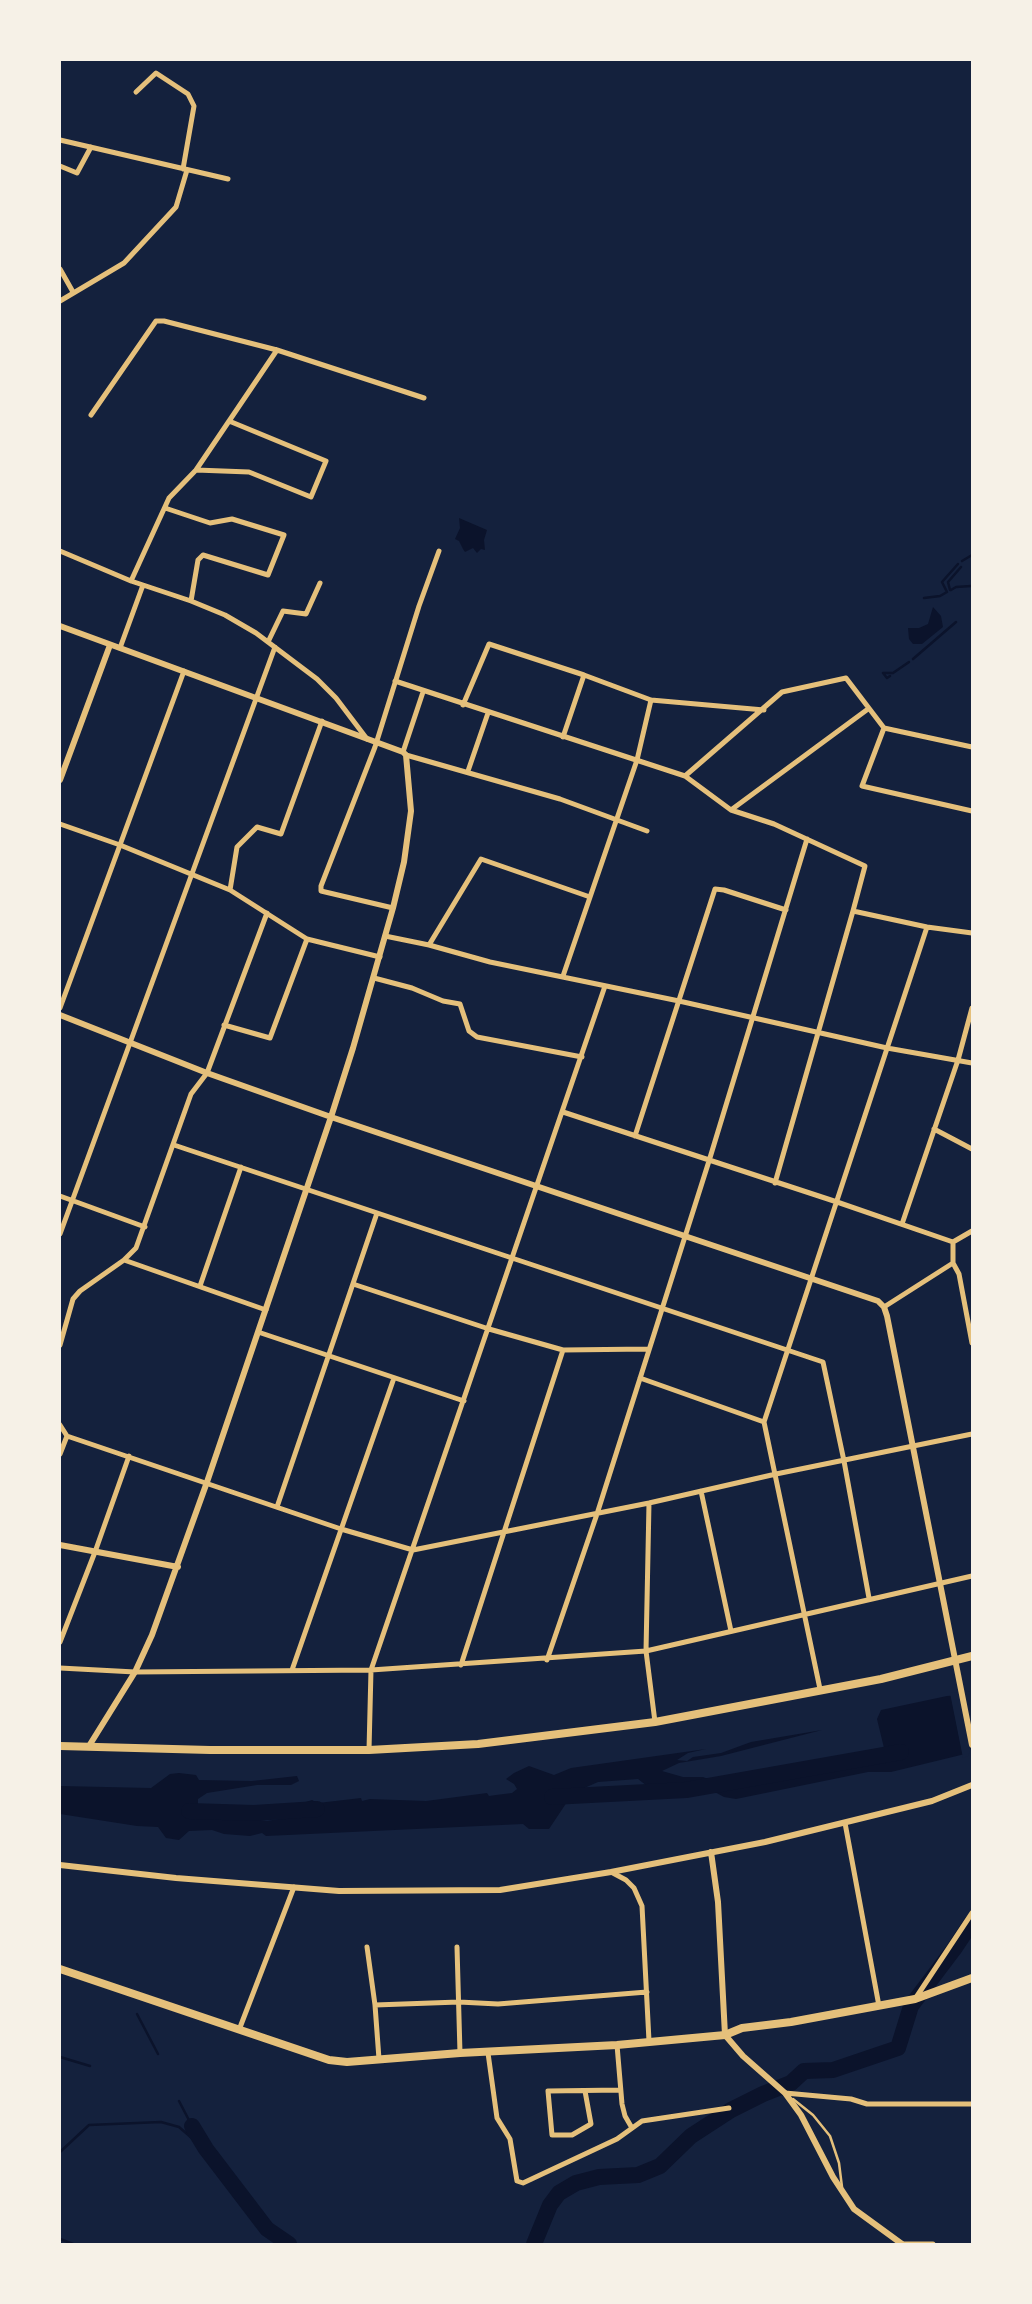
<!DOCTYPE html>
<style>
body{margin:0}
#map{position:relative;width:1032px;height:2304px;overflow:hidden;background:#14213d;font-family:Inter,sans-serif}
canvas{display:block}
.frame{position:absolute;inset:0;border:61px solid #f6f1e7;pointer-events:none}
</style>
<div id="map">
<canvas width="1032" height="2304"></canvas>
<div class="frame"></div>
</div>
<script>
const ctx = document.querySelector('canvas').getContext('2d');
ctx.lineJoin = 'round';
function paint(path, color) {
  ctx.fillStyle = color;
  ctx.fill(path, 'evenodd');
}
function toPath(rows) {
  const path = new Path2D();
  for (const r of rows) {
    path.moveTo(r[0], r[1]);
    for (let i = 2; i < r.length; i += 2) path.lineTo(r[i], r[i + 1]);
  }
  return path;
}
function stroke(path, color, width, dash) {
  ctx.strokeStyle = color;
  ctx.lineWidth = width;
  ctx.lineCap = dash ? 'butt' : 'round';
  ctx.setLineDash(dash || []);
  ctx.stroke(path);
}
paint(toPath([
 [459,518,487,530,484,540,485,550,481,549,477,553,473,548,465,552,463,549,459,541,455,539,460,528],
 [933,607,941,616,943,627,922,644,913,644,909,639,908,628,919,628,928,624],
 [972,1694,972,1737,965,1754,891,1772,868,1772,736,1799,724,1797,709,1789,697,1791,674,1788,656,1793,638,1779,598,1782,573,1793,549,1829,529,1829,523,1824,266,1836,262,1833,250,1836,224,1834,212,1830,189,1831,179,1840,166,1838,158,1827,137,1826,60,1814,60,1786,151,1788,170,1774,179,1773,196,1775,199,1780,252,1781,297,1776,299,1781,291,1785,257,1785,207,1793,198,1799,198,1805,214,1814,267,1821,284,1818,295,1813,300,1804,312,1800,318,1803,361,1798,362,1801,370,1799,426,1801,487,1793,489,1796,496,1795,512,1793,517,1789,514,1784,506,1779,514,1773,529,1766,554,1775,571,1768,706,1749,688,1753,677,1760,687,1761,693,1757,721,1753,751,1742,822,1730,721,1756,679,1763,662,1771,683,1777,703,1777,724,1785,739,1786,841,1770,879,1758,884,1748,877,1719,881,1710,947,1696]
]), '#0b132b');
paint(toPath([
 [971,1691,972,1746,968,1756,963,1758,950,1693]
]), '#14213d');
stroke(toPath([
 [962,561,972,555],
 [950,590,948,582,961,567],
 [951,590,956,587,971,586],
 [947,592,942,582,958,564],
 [924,598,940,596,947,592],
 [913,659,956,622],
 [883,673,893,673,909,662],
 [883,673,887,678,890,676],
 [137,2014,158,2054],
 [60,2057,90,2066],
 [179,2101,192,2126],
 [60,2152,89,2125,161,2122,179,2127,194,2140,200,2141],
 [60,2239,73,2244]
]), '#0b132b', 2.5);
stroke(toPath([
 [552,1797,686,1790,901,1752],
 [189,1811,254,1813,317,1809],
 [192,2126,206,2149,267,2229,289,2244],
 [534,2244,550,2205,559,2193,576,2183,599,2177,638,2175,660,2166,691,2136,731,2110,763,2094,791,2083,804,2071,833,2070,898,2048,911,2006,954,1949,972,1922]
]), '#0b132b', 16);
stroke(toPath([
 [793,2099,813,2115,830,2136,839,2163,842,2187]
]), '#e5c07b', 2.5);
stroke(toPath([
 [136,92,156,73,188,94,194,106,183,169],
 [60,140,228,179],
 [60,166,77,173,91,147],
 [60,269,73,292],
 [60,301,124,263,176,207,187,170],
 [91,415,156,321,164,321,277,350,424,398],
 [196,470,249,472,311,497,326,461,229,421],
 [165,508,210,523,232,519,284,535,268,575,203,555,198,560,191,601],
 [60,551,131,581,191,601,225,615,256,633,317,679,336,698,367,739],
 [131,581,169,498,196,470,277,350],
 [268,642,283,611,306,614,320,583],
 [120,648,143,585],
 [395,681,685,776,731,810,774,824,865,866,853,911,927,927,972,933],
 [463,705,489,644,584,675,651,700,764,710],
 [884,728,972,747],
 [563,737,584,675],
 [403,752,423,692],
 [406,755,560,799,647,831],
 [468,771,488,713],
 [685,776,782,692,846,678,884,728,862,786,972,811],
 [731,810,868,709],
 [60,824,120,845,230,890,307,939,380,957],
 [230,890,237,847,257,827,281,834,322,721],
 [393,908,321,891,321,886,375,747,419,606,439,551],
 [385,936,429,945,490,962,679,1001,887,1048,972,1063],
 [429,945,481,859,590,897],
 [563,976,637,760,651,700],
 [374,978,412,988,443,1001,460,1004,469,1031,477,1037,582,1057],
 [60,1008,184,671],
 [224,1025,270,1038,307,939],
 [563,1112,837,1202,953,1242,953,1263,884,1307],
 [934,1129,972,1149],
 [635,1136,715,889,724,890,786,910],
 [174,1145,823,1362,844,1461,869,1598],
 [775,1183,853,911],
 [60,1196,145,1227],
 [902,1224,958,1060,972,1008],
 [60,1234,275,647],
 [953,1242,972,1231],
 [124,1260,266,1310],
 [953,1263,959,1274,972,1343],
 [353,1284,489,1329,563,1350,648,1349],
 [200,1286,241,1167],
 [258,1332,464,1401],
 [60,1345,73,1299,80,1291,124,1260,136,1248,191,1094,207,1073,267,913],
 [640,1378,764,1422],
 [60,1425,67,1436,341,1529,413,1550,649,1503,776,1474,972,1434],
 [60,1454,67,1436],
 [701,1491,731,1631],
 [649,1503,646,1651,655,1722],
 [277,1507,377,1213],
 [60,1642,95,1552,129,1456],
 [547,1660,597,1514,709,1161,807,839],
 [461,1665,563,1350],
 [60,1668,135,1672,371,1670,646,1651,972,1576],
 [292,1670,394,1378],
 [820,1689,764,1422,927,927],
 [369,1750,371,1670,605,986],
 [845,1823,879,2006],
 [611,1872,626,1880,634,1888,642,1906,649,2041],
 [367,1947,375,2005,379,2059],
 [457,1947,460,2053],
 [915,1999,972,1913],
 [375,2005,459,2002,498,2004,647,1992],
 [239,2030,294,1887],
 [617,2045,622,2104,625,2116,632,2128],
 [488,2053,497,2118,510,2139,517,2181,523,2183,617,2139,642,2121,729,2108],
 [585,2091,591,2124,572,2135,552,2135,548,2091,620,2090],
 [785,2093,851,2099,867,2104,972,2104],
 [901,2244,933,2244]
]), '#e5c07b', 5);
stroke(toPath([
 [60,626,403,752,406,755,411,811,404,862,393,908,353,1048,331,1117,207,1482,152,1635,135,1672,89,1746],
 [60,780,110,645],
 [60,1015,207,1073,331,1117,878,1301,884,1307,887,1316,972,1745],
 [60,1545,178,1567],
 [711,1852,718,1902,725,2035,743,2056,785,2093,801,2115,833,2177,854,2209,902,2244],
 [60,1865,176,1878,339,1891,500,1890,611,1872,765,1842,932,1801,972,1785]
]), '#e5c07b', 6);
stroke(toPath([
 [60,1746,210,1750,369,1750,478,1744,655,1722,881,1679,972,1656],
 [60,1969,329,2060,347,2062,460,2053,617,2045,725,2035,742,2028,791,2022,915,1999,972,1978]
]), '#e5c07b', 8);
</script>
